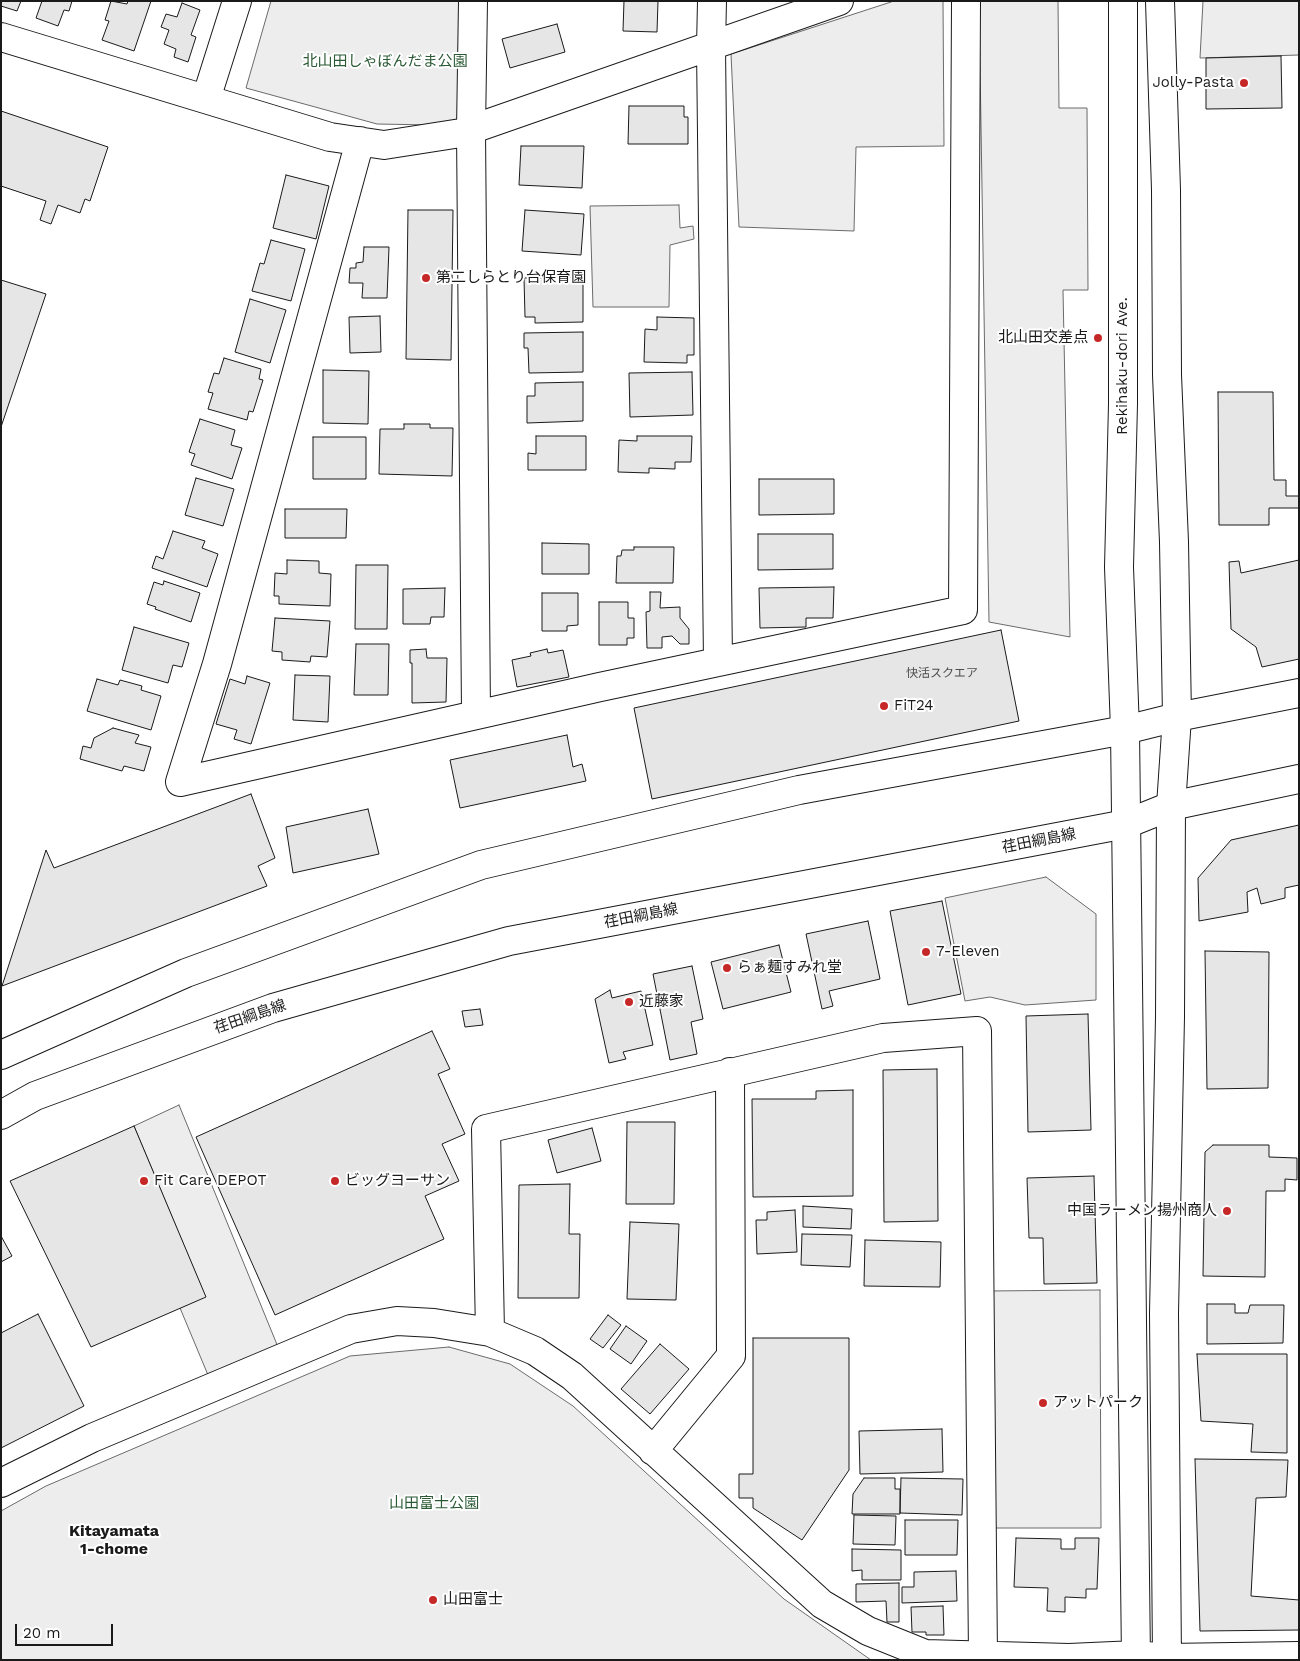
<!DOCTYPE html>
<meta charset="utf-8">
<style>
body{margin:0}
#map{position:relative;width:1300px;height:1661px;overflow:hidden;background:#fff;font-family:"Work Sans",sans-serif}
canvas{display:block}
.frame{position:absolute;inset:0;border:2px solid #1a1a1a;pointer-events:none}
.scale{position:absolute;left:15px;top:1624px;width:98px;height:22px;box-sizing:border-box;border:2px solid #1a1a1a;border-top:0;padding-left:6px;font-size:15px;line-height:18px;white-space:nowrap;color:#1a1a1a;-webkit-text-stroke:4px #fff;paint-order:stroke}
</style>
<div id="map">
<canvas width="1300" height="1661"></canvas>
<div class="frame"></div>
<div class="scale">20 m</div>
</div>
<script>
const ctx = document.querySelector('canvas').getContext('2d');
ctx.lineJoin = 'round';
function paint(path, color) {
  ctx.fillStyle = color;
  ctx.fill(path, 'evenodd');
}
function toPath(rows) {
  const path = new Path2D();
  for (const r of rows) {
    path.moveTo(r[0], r[1]);
    for (let i = 2; i < r.length; i += 2) path.lineTo(r[i], r[i + 1]);
  }
  return path;
}
function stroke(path, color, width, dash) {
  ctx.strokeStyle = color;
  ctx.lineWidth = width;
  ctx.lineCap = dash ? 'butt' : 'round';
  ctx.setLineDash(dash || []);
  ctx.stroke(path);
}
function write(font, color, halo, rows, align = 'center') {
  ctx.font = font + ' "Work Sans","Noto Sans JP",sans-serif';
  ctx.lineWidth = 4;
  ctx.setLineDash([]);
  ctx.textBaseline = 'middle';
  ctx.strokeStyle = halo;
  ctx.fillStyle = color;
  for (const [text, x, y, turn = 0] of rows) {
    ctx.save();
    ctx.translate(x, y);
    ctx.rotate((+turn || 0) * Math.PI / 180);
    ctx.textAlign = isNaN(turn) ? turn : align;
    if (halo) ctx.strokeText(text, 0, 0);
    ctx.fillText(text, 0, 0);
    ctx.restore();
  }
}
const built = toPath([
 [271,1,462,1,461,120,433,125,377,124,246,88,271,1],
 [894,1,943,1,944,146,856,147,854,231,739,227,731,54,894,1],
 [979,1,1058,1,1059,108,1087,108,1088,290,1063,290,1070,637,989,622,979,1],
 [1203,1,1299,1,1299,55,1200,58,1203,1],
 [679,205,680,228,693,226,694,239,670,245,669,307,593,307,590,206,679,205],
 [1046,877,1096,914,1096,1000,1025,1005,990,997,965,1001,945,898,1046,877],
 [179,1105,278,1347,208,1375,180,1308,205,1296,134,1126,179,1105],
 [1100,1290,1101,1528,986,1528,986,1291,1100,1290],
 [449,1347,510,1364,573,1406,784,1599,871,1660,1,1660,1,1511,46,1486,350,1356,449,1347]
]);
paint(built, '#ededed');
stroke(built, '#6a6a6a', 1);
const building = toPath([
 [1,1,21,1,17,11,1,6,1,1],
 [42,1,72,1,69,11,64,10,58,26,36,18,42,1],
 [111,1,127,4,128,1,151,1,134,51,102,40,109,21,105,20,111,1],
 [624,1,658,1,657,32,623,31,624,1],
 [182,3,200,10,191,35,196,37,188,62,174,57,176,49,164,44,169,30,161,27,166,14,177,17,182,3],
 [557,24,565,52,510,68,502,39,557,24],
 [1281,56,1282,108,1206,109,1206,58,1281,56],
 [629,106,684,106,684,117,688,117,688,144,628,144,629,106],
 [1,111,108,147,90,201,85,199,80,213,58,205,51,224,40,220,46,201,1,186,1,111],
 [521,146,584,146,582,188,519,185,521,146],
 [286,175,329,186,316,239,273,228,286,175],
 [408,210,453,210,451,360,406,359,408,210],
 [525,210,584,214,581,255,522,251,525,210],
 [271,240,305,249,291,301,252,291,260,263,264,264,271,240],
 [364,247,389,247,387,298,362,298,363,283,349,283,350,268,356,268,356,263,363,262,364,247],
 [583,277,583,322,535,323,535,317,525,317,524,278,583,277],
 [1,280,46,294,1,427,1,280],
 [250,299,286,310,270,363,235,352,250,299],
 [380,316,381,352,350,353,349,317,380,316],
 [657,317,694,318,694,355,687,355,687,363,644,362,645,329,657,330,657,317],
 [583,332,583,372,529,373,528,348,524,348,524,333,583,332],
 [224,358,261,369,259,379,263,380,253,412,249,411,247,420,208,409,213,393,208,392,214,373,219,374,224,358],
 [323,370,369,371,368,424,323,423,323,370],
 [692,372,693,415,630,417,629,373,692,372],
 [583,382,583,421,527,423,527,396,535,396,535,383,583,382],
 [1218,392,1273,392,1274,480,1286,480,1286,496,1299,496,1299,508,1269,508,1269,525,1219,525,1218,392],
 [200,419,235,430,231,445,242,448,232,479,191,465,195,454,189,452,200,419],
 [404,424,430,424,430,428,453,428,452,476,379,474,380,429,404,429,404,424],
 [536,436,586,436,586,470,528,470,528,453,536,454,536,436],
 [637,436,692,436,691,462,675,462,675,469,649,468,649,473,618,472,619,440,637,441,637,436],
 [313,437,366,437,366,479,313,479,313,437],
 [196,478,234,489,223,526,185,515,196,478],
 [759,479,834,479,834,514,759,515,759,479],
 [285,509,347,509,346,538,285,538,285,509],
 [173,531,205,541,202,548,218,554,207,587,152,568,156,556,163,559,173,531],
 [758,534,833,534,833,569,758,570,758,534],
 [542,543,589,544,589,574,542,574,542,543],
 [634,547,674,547,673,583,616,583,617,556,621,556,622,550,634,550,634,547],
 [287,560,319,561,319,573,331,574,330,606,279,604,279,596,274,596,275,573,287,574,287,560],
 [1299,560,1299,659,1262,667,1256,647,1231,629,1229,562,1239,561,1241,573,1299,560],
 [356,565,388,565,387,629,355,629,356,565],
 [164,581,200,593,191,622,155,609,156,607,147,604,154,582,163,585,164,581],
 [834,587,833,618,806,618,806,627,760,628,759,588,834,587],
 [445,588,444,617,431,617,430,624,403,624,403,589,445,588],
 [650,592,661,592,660,608,680,607,680,618,689,629,689,644,680,644,672,636,662,637,662,648,647,648,646,612,650,611,650,592],
 [542,593,578,593,578,625,567,626,567,631,542,631,542,593],
 [599,602,628,602,628,618,634,618,634,638,627,638,627,645,599,645,599,602],
 [275,618,330,621,327,657,311,656,310,662,282,660,282,652,272,651,275,618],
 [134,627,189,643,182,667,173,665,168,683,122,670,134,627],
 [1001,630,1019,721,652,799,634,708,1001,630],
 [356,644,389,644,388,695,354,695,356,644],
 [426,649,427,658,447,658,446,702,412,703,412,663,410,663,410,650,426,649],
 [547,649,548,653,563,650,569,677,517,687,512,660,531,656,530,653,547,649],
 [295,675,330,676,328,722,293,720,295,675],
 [247,676,270,683,251,744,234,739,237,730,216,724,230,679,245,684,247,676],
 [97,679,118,685,120,680,142,686,141,690,161,696,151,730,87,711,97,679],
 [113,728,139,735,135,743,151,747,144,771,124,766,122,771,80,759,83,746,91,748,94,738,113,728],
 [567,735,573,767,582,764,586,781,460,808,450,760,567,735],
 [251,794,275,858,258,866,267,886,2,986,46,850,54,868,251,794],
 [368,809,379,854,293,873,286,827,368,809],
 [1299,825,1299,885,1285,888,1285,898,1261,904,1257,888,1247,892,1248,912,1199,921,1198,878,1231,840,1299,825],
 [942,901,961,994,908,1005,890,911,942,901],
 [868,921,880,979,829,991,833,1006,822,1009,806,934,868,921],
 [779,945,791,992,723,1009,711,962,779,945],
 [1205,951,1269,952,1268,1088,1207,1089,1205,951],
 [692,966,703,1019,691,1022,697,1054,670,1060,653,974,692,966],
 [610,990,612,998,641,991,653,1045,623,1052,626,1059,609,1063,595,999,610,990],
 [480,1009,483,1025,465,1027,462,1011,480,1009],
 [1088,1014,1091,1130,1028,1132,1026,1016,1088,1014],
 [432,1031,450,1069,438,1074,465,1134,442,1144,459,1181,425,1196,444,1239,275,1315,196,1137,432,1031],
 [937,1069,938,1221,884,1222,883,1070,937,1069],
 [853,1090,853,1196,753,1197,752,1099,816,1099,816,1091,853,1090],
 [627,1122,675,1122,674,1204,626,1204,627,1122],
 [134,1126,206,1297,91,1347,10,1181,134,1126],
 [592,1128,601,1161,557,1173,548,1140,592,1128],
 [1213,1145,1269,1145,1269,1157,1297,1158,1297,1180,1285,1179,1285,1191,1266,1191,1265,1277,1203,1276,1205,1152,1213,1145],
 [1094,1176,1097,1283,1044,1284,1043,1238,1029,1238,1027,1178,1094,1176],
 [570,1184,569,1234,580,1234,579,1298,518,1298,519,1185,570,1184],
 [803,1206,852,1209,851,1229,803,1227,803,1206],
 [795,1210,797,1252,757,1254,756,1220,767,1220,767,1212,795,1210],
 [630,1222,679,1224,676,1300,627,1299,630,1222],
 [802,1234,852,1235,850,1267,801,1265,802,1234],
 [1,1236,12,1256,1,1262,1,1236],
 [865,1240,941,1242,940,1287,864,1286,865,1240],
 [1207,1304,1235,1304,1235,1313,1248,1313,1250,1305,1284,1305,1283,1343,1207,1344,1207,1304],
 [38,1314,84,1406,1,1448,1,1333,38,1314],
 [608,1315,621,1325,603,1348,590,1339,608,1315],
 [626,1326,647,1341,631,1364,610,1349,626,1326],
 [753,1338,849,1338,849,1470,802,1540,753,1508,753,1498,739,1498,739,1474,753,1474,753,1338],
 [660,1344,689,1369,650,1414,621,1389,660,1344],
 [1197,1354,1287,1354,1287,1453,1251,1452,1253,1424,1201,1421,1197,1354],
 [942,1429,943,1472,860,1474,859,1431,942,1429],
 [1195,1459,1288,1460,1286,1497,1256,1498,1251,1596,1299,1600,1299,1630,1200,1631,1195,1459],
 [864,1478,895,1478,895,1489,900,1489,900,1514,852,1514,853,1494,864,1478],
 [901,1478,963,1479,962,1515,900,1513,901,1478],
 [854,1515,896,1516,895,1545,853,1544,854,1515],
 [905,1520,958,1520,957,1555,905,1555,905,1520],
 [1016,1538,1061,1539,1061,1549,1075,1549,1075,1538,1099,1538,1097,1589,1086,1589,1086,1598,1065,1597,1065,1612,1047,1611,1048,1588,1014,1587,1016,1538],
 [852,1549,901,1550,901,1580,862,1580,862,1570,852,1571,852,1549],
 [956,1571,957,1601,902,1603,902,1587,914,1587,914,1572,956,1571],
 [899,1583,899,1622,887,1622,886,1601,856,1602,856,1584,899,1583],
 [943,1606,944,1635,926,1635,926,1632,912,1632,911,1607,943,1606]
]);
paint(building, '#e6e6e6');
stroke(building, '#1a1a1a', 1);
const minor = toPath([
 [473,1,471,130,476,714],
 [712,1,711,47,718,662],
 [1123,1,1123,404,1119,567,1125,730,1136,1660],
 [1160,1,1166,190,1167,375,1174,542,1177,717,1171,806,1170,1017,1164,1313,1167,1660],
 [1,37,330,137,384,145,461,133,839,1],
 [206,99,237,1],
 [360,141,217,664,180,782,600,687,963,610,966,1],
 [490,1332,486,1129,883,1038,977,1031,983,1657],
 [653,1451,731,1356,730,1072],
 [1,1483,92,1438,351,1329,397,1321,434,1323,490,1332,535,1351,572,1376,822,1604,868,1631,925,1654,1069,1658,1136,1655,1167,1658,1299,1656]
]);
const major = toPath([
 [1,1055,186,973,481,865,799,790,1125,730,1177,717,1299,693],
 [1,1115,35,1096,273,1008,509,941,1126,824,1171,806,1299,779]
]);
stroke(minor, '#1a1a1a', 30);
stroke(major, '#1a1a1a', 30);
stroke(minor, '#fff', 28);
stroke(major, '#fff', 28);
for (const [x, y, r, color] of [
 [1244,83,5,"#c62828"],
 [426,278,5,"#c62828"],
 [1098,338,5,"#c62828"],
 [884,706,5,"#c62828"],
 [926,952,5,"#c62828"],
 [727,968,5,"#c62828"],
 [629,1002,5,"#c62828"],
 [144,1181,5,"#c62828"],
 [335,1181,5,"#c62828"],
 [1227,1211,5,"#c62828"],
 [1043,1403,5,"#c62828"],
 [433,1600,5,"#c62828"]
]) {
  const dot = new Path2D();
  dot.arc(x, y, r, 0, 2 * Math.PI);
  ctx.fillStyle = color;
  ctx.fill(dot);
  stroke(dot, '#fff', 2);
}
write('12px', '#4d4d4d', null, [
 ["快活スクエア",942,673]
]);
write('15px', '#2b5a34', '#fff', [
 ["北山田しゃぼんだま公園",385,62],
 ["山田富士公園",434,1504]
]);
write('15px', '#1a1a1a', '#fff', [
 ["Jolly-Pasta",1234,83,"right"],
 ["第二しらとり台保育園",436,278],
 ["北山田交差点",1088,338,"right"],
 ["FiT24",894,706],
 ["7-Eleven",936,952],
 ["らぁ麺すみれ堂",737,968],
 ["近藤家",639,1002],
 ["Fit Care DEPOT",154,1181],
 ["ビッグヨーサン",345,1181],
 ["中国ラーメン揚州商人",1217,1211,"right"],
 ["アットパーク",1053,1403],
 ["山田富士",443,1600]
], 'left');
write('15px', '#1a1a1a', '#fff', [
 ["Rekihaku-dori Ave.",1123,366,-90],
 ["荏田綱島線",1039,841,-11],
 ["荏田綱島線",641,916,-11],
 ["荏田綱島線",250,1017,-19]
]);
write('bold 16px', '#1a1a1a', '#fff', [
 ["Kitayamata",114,1531],
 ["1-chome",114,1549]
]);
</script>
